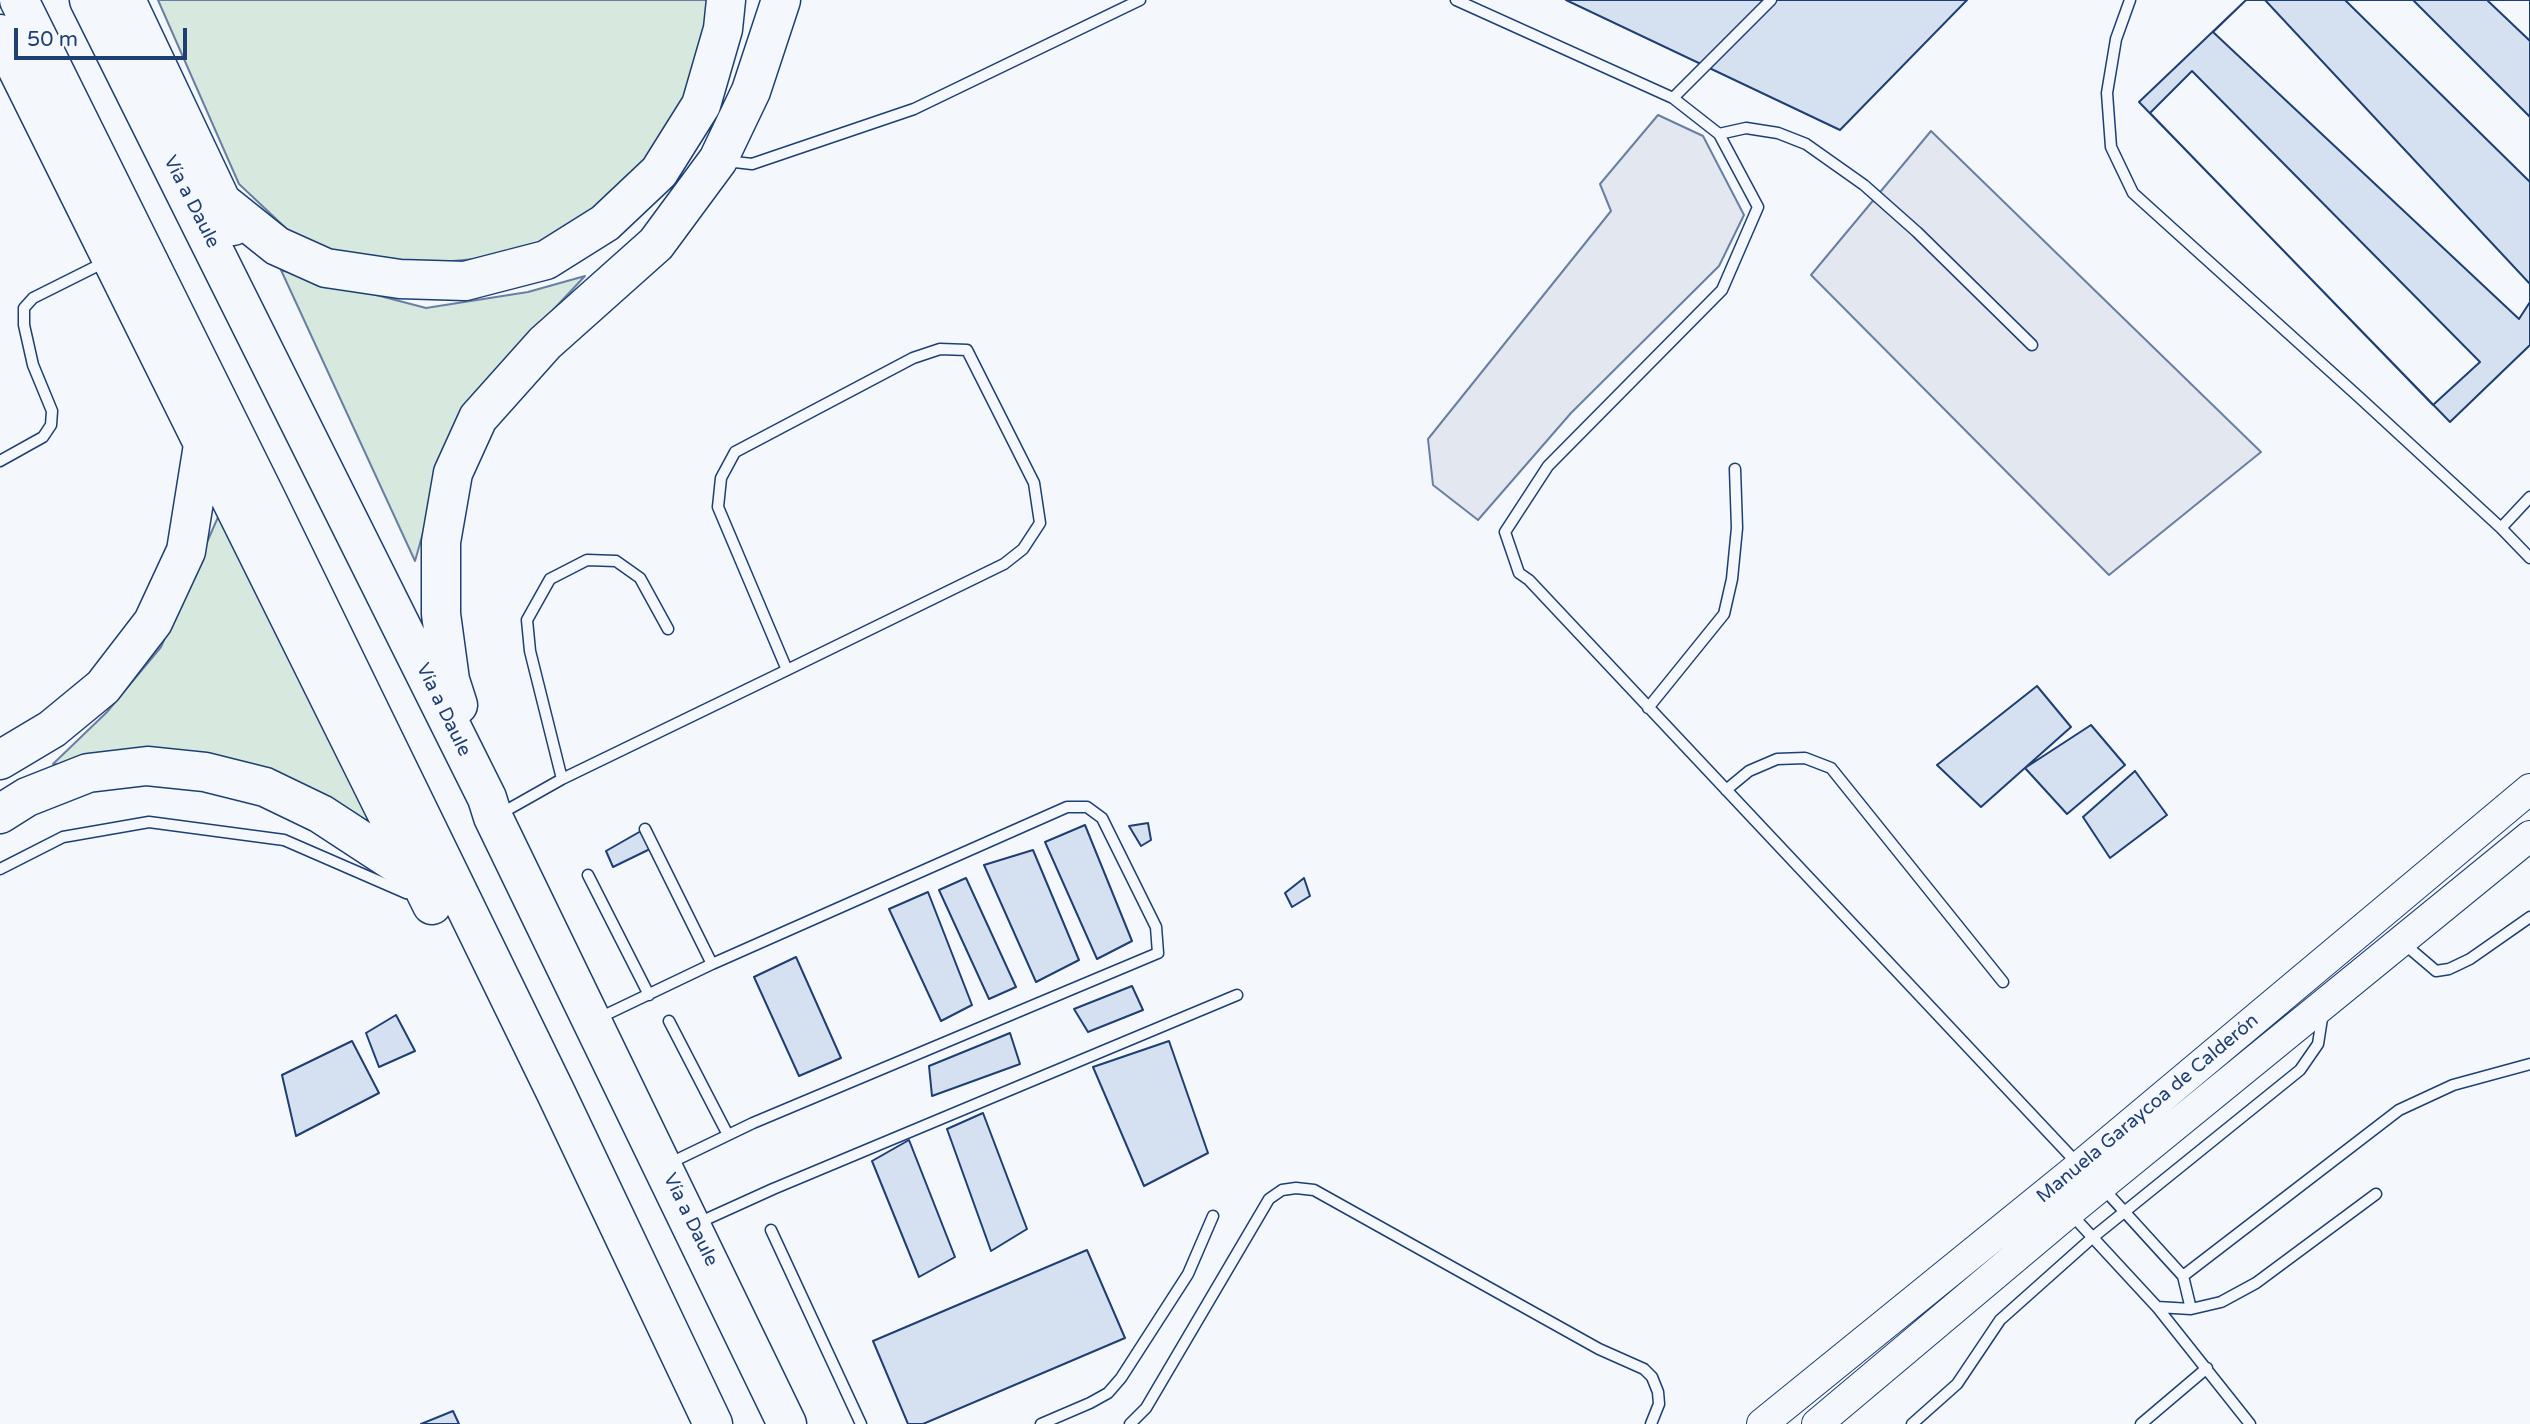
<!DOCTYPE html>
<meta charset="utf-8">
<style>
body{margin:0}
#map{position:relative;width:2530px;height:1424px;overflow:hidden;background:#f4f7fb;font-family:"Varela Round",sans-serif}
canvas{display:block}
.scale{position:absolute;left:14px;top:28px;width:173px;height:32px;box-sizing:border-box;border:4px solid #1d3f73;border-top:0;padding-left:9px;font-size:21px;line-height:24px;white-space:nowrap;color:#1d3f73;-webkit-text-stroke:5px #f4f7fb;paint-order:stroke}
</style>
<div id="map">
<canvas width="2530" height="1424"></canvas>
<div class="scale">50 m</div>
</div>
<script>
const ctx = document.querySelector('canvas').getContext('2d');
ctx.lineJoin = 'round';
function paint(path, color) {
  ctx.fillStyle = color;
  ctx.fill(path, 'evenodd');
}
function toPath(rows) {
  const path = new Path2D();
  for (const r of rows) {
    path.moveTo(r[0], r[1]);
    for (let i = 2; i < r.length; i += 2) path.lineTo(r[i], r[i + 1]);
  }
  return path;
}
function stroke(path, color, width, dash) {
  ctx.strokeStyle = color;
  ctx.lineWidth = width;
  ctx.lineCap = dash ? 'butt' : 'round';
  ctx.setLineDash(dash || []);
  ctx.stroke(path);
}
function write(font, color, halo, rows, align = 'center') {
  ctx.font = font + ' "Varela Round",sans-serif';
  ctx.lineWidth = 5;
  ctx.setLineDash([]);
  ctx.textBaseline = 'middle';
  ctx.strokeStyle = halo;
  ctx.fillStyle = color;
  for (const [text, x, y, turn = 0] of rows) {
    ctx.save();
    ctx.translate(x, y);
    ctx.rotate((+turn || 0) * Math.PI / 180);
    ctx.textAlign = isNaN(turn) ? turn : align;
    if (halo) ctx.strokeText(text, 0, 0);
    ctx.fillText(text, 0, 0);
    ctx.restore();
  }
}
const green = toPath([
 [158,0,712,0,693,78,664,138,623,189,563,234,496,257,421,264,362,263,291,233,239,184,158,0],
 [281,270,426,308,528,292,585,276,474,394,439,477,415,561,281,270],
 [222,508,396,852,241,765,53,764,107,712,161,647,222,508]
]);
paint(green, '#d7e8df');
stroke(green, '#687fa3', 2);
const parking = toPath([
 [1658,115,1703,136,1744,215,1719,266,1571,413,1478,520,1433,485,1428,439,1611,211,1600,184,1658,115],
 [1931,131,2261,452,2109,575,1811,275,1931,131]
]);
paint(parking, '#e3e8f0');
stroke(parking, '#687fa3', 2);
const building = toPath([
 [1566,0,1967,0,1840,130,1566,0],
 [2246,0,2530,0,2530,345,2450,422,2139,102,2246,0],
 [2246,0,2265,0,2530,284,2530,302,2519,319,2213,32,2246,0],
 [2345,0,2413,0,2530,117,2530,182,2345,0],
 [2487,0,2530,0,2530,41,2487,0],
 [2192,71,2480,362,2433,405,2150,113,2192,71],
 [2037,686,2071,727,1981,807,1937,765,2037,686],
 [2091,725,2125,765,2067,814,2025,768,2091,725],
 [2135,771,2167,815,2110,858,2083,817,2135,771],
 [1148,823,1151,840,1141,846,1129,826,1148,823],
 [1085,825,1132,941,1097,959,1045,842,1085,825],
 [641,831,650,849,613,867,606,851,641,831],
 [1033,850,1079,960,1036,982,984,865,1033,850],
 [966,878,1016,987,989,999,939,890,966,878],
 [1304,878,1310,896,1292,907,1285,893,1304,878],
 [928,892,972,1005,941,1021,889,909,928,892],
 [796,957,841,1058,799,1076,754,977,796,957],
 [1132,986,1143,1010,1088,1032,1074,1009,1132,986],
 [396,1015,415,1051,379,1067,366,1033,396,1015],
 [1010,1033,1020,1064,932,1096,929,1066,1010,1033],
 [352,1041,379,1093,296,1136,282,1075,352,1041],
 [1169,1041,1208,1153,1144,1186,1093,1067,1169,1041],
 [983,1113,1027,1229,991,1251,947,1129,983,1113],
 [909,1140,955,1257,919,1277,872,1161,909,1140],
 [1087,1250,1125,1338,923,1424,908,1424,873,1341,1087,1250],
 [453,1411,459,1424,421,1424,453,1411]
]);
paint(building, '#d5e0f0');
stroke(building, '#1d3f73', 2);
const lane = toPath([
 [1456,0,1673,98,1719,134,1758,207,1722,290,1548,466,1505,532,1519,573,1529,580,2078,1164],
 [2130,0,2116,39,2107,93,2111,147,2133,193,2360,398,2501,528,2530,558],
 [1673,98,1771,0],
 [1719,134,1746,128,1778,133,1806,144,1864,185,1917,232,2032,345],
 [726,161,752,164,914,109,1140,0],
 [0,461,43,437,51,425,52,411,33,365,24,325,24,308,33,298,105,262],
 [2501,528,2530,497],
 [1648,708,1724,614,1732,579,1737,528,1735,469],
 [562,779,530,651,527,620,550,579,587,560,616,561,640,578,668,629],
 [1726,790,1749,771,1777,759,1805,758,1831,768,2003,982],
 [500,814,562,779,787,670,1004,564,1023,549,1040,523,1034,483,967,350,940,349,913,358,735,452,721,478,718,507,787,670],
 [645,829,712,964],
 [0,869,63,837,149,822,284,840,406,893],
 [588,875,649,995],
 [2402,942,2436,971,2449,969,2470,959,2530,917],
 [599,1018,712,964,1067,807,1087,807,1102,818,1156,927,1158,953,753,1123,668,1164],
 [669,1021,728,1135],
 [2102,1187,2183,1276,2191,1309],
 [2071,1214,2157,1307,2191,1309,2221,1302,2256,1283,2376,1194],
 [698,1223,773,1189,1237,995],
 [771,1230,861,1424],
 [2183,1276,2399,1110,2453,1085,2530,1064],
 [2157,1307,2250,1424],
 [1041,1424,1090,1403,1108,1393,1121,1378,1188,1274,1213,1216],
 [1130,1424,1146,1408,1269,1199,1282,1190,1296,1188,1314,1190,1599,1349,1644,1369,1652,1377,1658,1392,1659,1404,1651,1424],
 [1912,1424,1957,1384,2000,1320,2092,1238,2300,1070,2318,1044,2323,1012],
 [2141,1424,2207,1368]
]);
const secondary = toPath([
 [1762,1424,2080,1166,2530,789],
 [1817,1424,2069,1212,2530,836]
]);
const highway = toPath([
 [19,0,266,498,556,1093,713,1424],
 [89,0,487,798,493,817,787,1424],
 [126,0,233,226],
 [0,34,432,905],
 [222,202,277,246,326,268,400,279,465,281,546,260,605,223,659,172,701,105,723,29,726,0],
 [458,705,450,680,441,614,441,542,453,473,478,418,545,343,656,244,718,160,751,91,781,0],
 [0,760,52,729,103,687,153,622,186,551,203,445],
 [0,814,27,797,88,773,147,766,205,772,265,787,321,814,402,867,412,880]
]);
stroke(lane, '#1d3f73', 13);
stroke(secondary, '#1d3f73', 32);
stroke(highway, '#1d3f73', 41);
stroke(lane, '#f4f7fb', 10);
stroke(secondary, '#f4f7fb', 30);
stroke(highway, '#f4f7fb', 38);
write('19px', '#1d3f73', '#f4f7fb', [
 ["Vía a Daule",191,202,63],
 ["Vía a Daule",443,710,64],
 ["Manuela Garaycoa de Calderón",2148,1109,-40],
 ["Vía a Daule",690,1220,64]
]);
</script>
